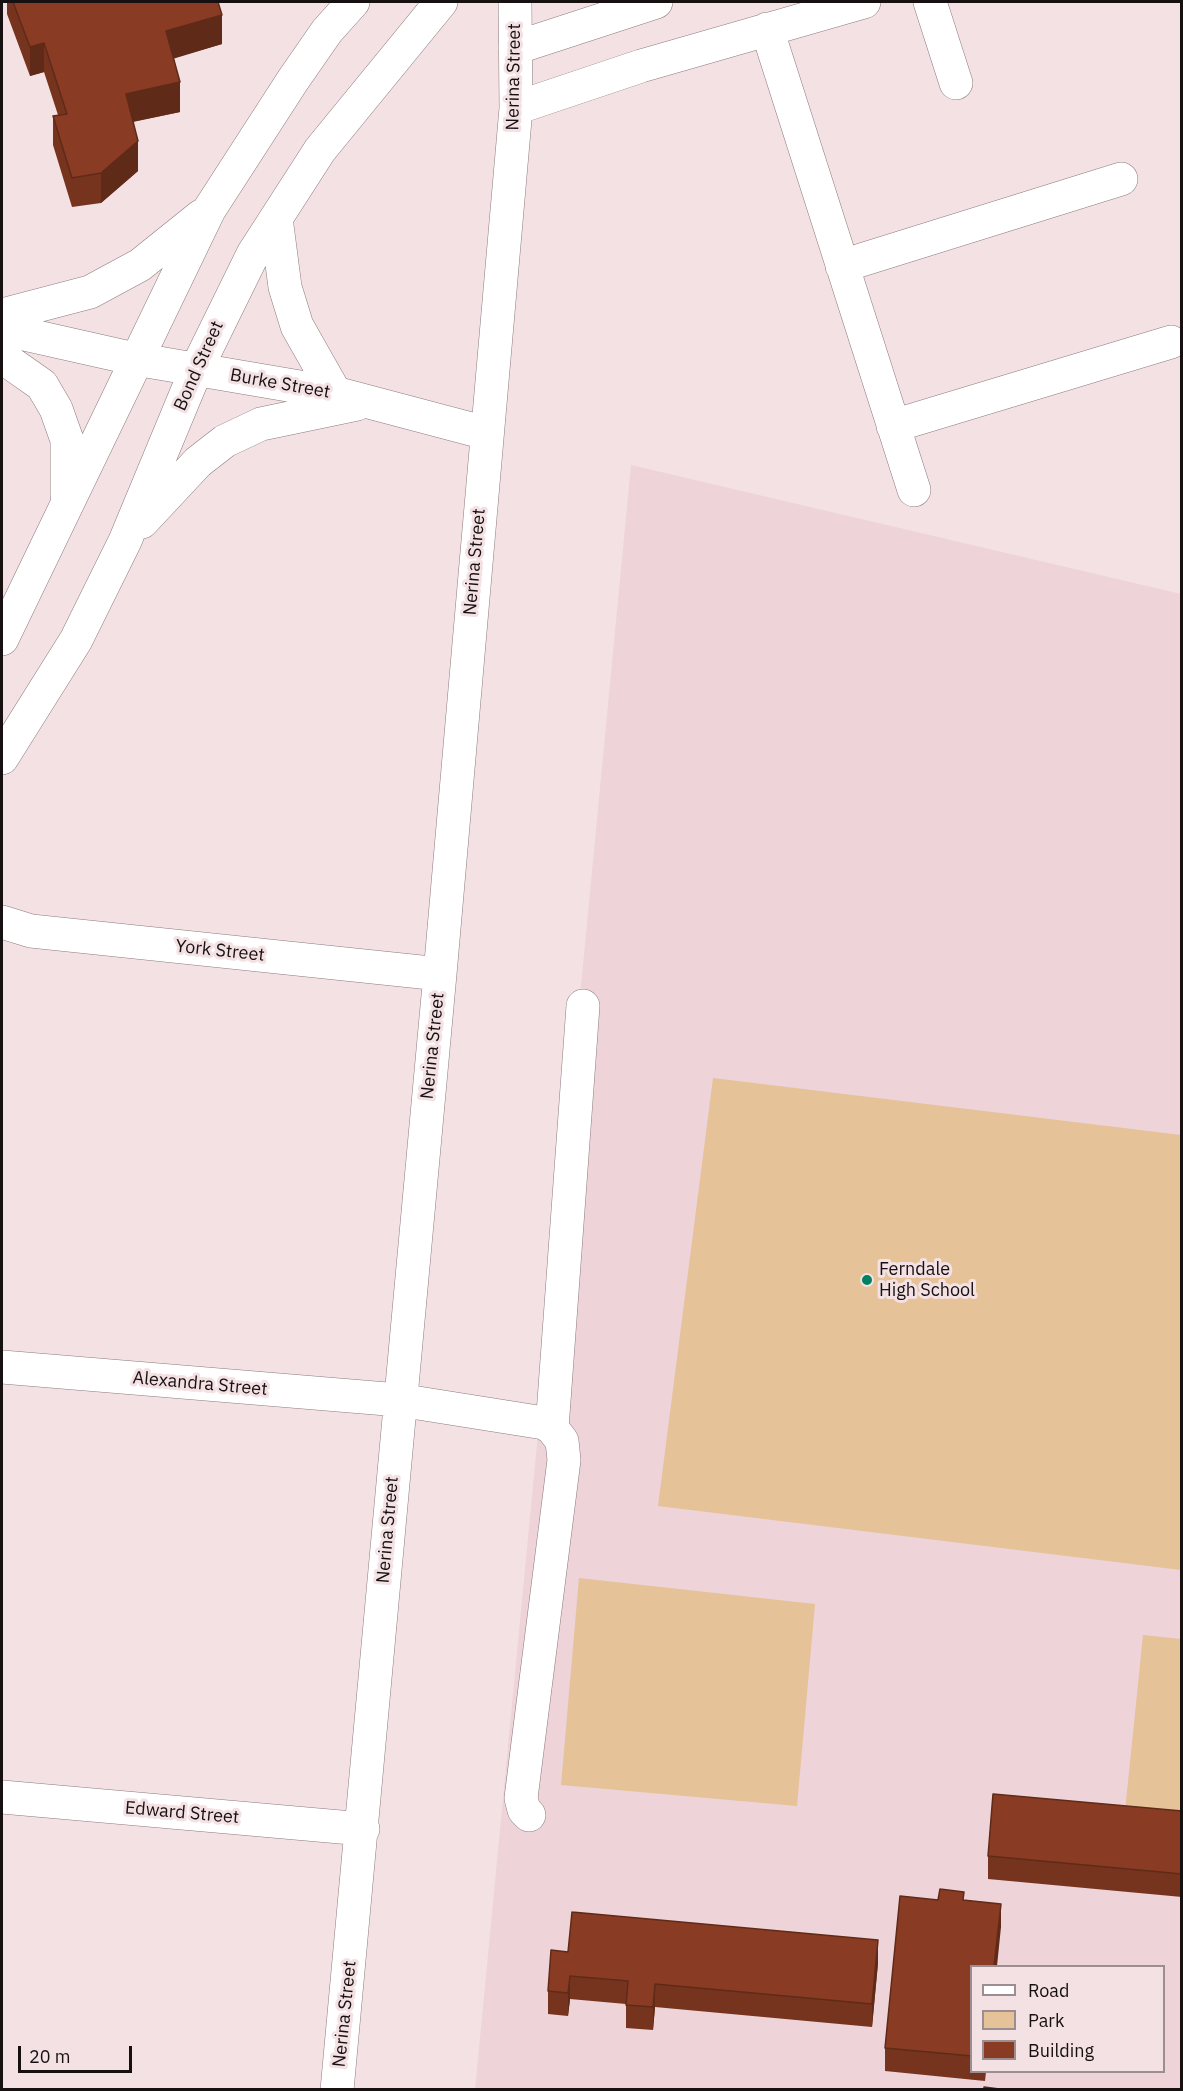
<!DOCTYPE html>
<style>
body{margin:0}
#map{position:relative;width:1183px;height:2091px;overflow:hidden;background:#f4e1e4;font-family:"IBM Plex Sans",sans-serif}
canvas{display:block}
.frame{position:absolute;inset:0;border:3px solid #161011;pointer-events:none}
.legend{position:absolute;left:970px;top:1965px;width:195px;height:108px;box-sizing:border-box;background:#f4e1e4;border:2px solid #9b8d90;margin:0;padding:8px 10px;list-style:none;font-size:18px;color:#161011}
.legend li{display:flex;align-items:center;gap:12px;height:30px}
.legend b{width:30px;border:2px solid #9b8d90}
.scale{position:absolute;left:18px;top:2046px;width:114px;height:27px;box-sizing:border-box;border:3px solid #161011;border-top:0;padding-left:8px;font-size:18px;line-height:21px;white-space:nowrap;color:#161011;-webkit-text-stroke:4px #f4e1e4;paint-order:stroke}
</style>
<div id="map">
<canvas width="1183" height="2091"></canvas>
<div class="frame"></div>
<ul class="legend">
<li><b style="height:8px;background:#fff"></b>Road</li>
<li><b style="height:16px;background:#e5c298"></b>Park</li>
<li><b style="height:16px;background:#893c23"></b>Building</li>
</ul>
<div class="scale">20 m</div>
</div>
<script>
const ctx = document.querySelector('canvas').getContext('2d');
ctx.lineJoin = 'round';
function paint(path, color) {
  ctx.fillStyle = color;
  ctx.fill(path, 'evenodd');
}
function toPath(rows) {
  const path = new Path2D();
  for (const r of rows) {
    path.moveTo(r[0], r[1]);
    for (let i = 2; i < r.length; i += 2) path.lineTo(r[i], r[i + 1]);
  }
  return path;
}
function stroke(path, color, width, dash) {
  ctx.strokeStyle = color;
  ctx.lineWidth = width;
  ctx.lineCap = dash ? 'butt' : 'round';
  ctx.setLineDash(dash || []);
  ctx.stroke(path);
}
function write(font, color, halo, rows, align = 'center') {
  ctx.font = font + ' "IBM Plex Sans",sans-serif';
  ctx.lineWidth = 6;
  ctx.setLineDash([]);
  ctx.textBaseline = 'middle';
  ctx.strokeStyle = halo;
  ctx.fillStyle = color;
  for (const [text, x, y, turn = 0] of rows) {
    ctx.save();
    ctx.translate(x, y);
    ctx.rotate((+turn || 0) * Math.PI / 180);
    ctx.textAlign = isNaN(turn) ? turn : align;
    if (halo) ctx.strokeText(text, 0, 0);
    ctx.fillText(text, 0, 0);
    ctx.restore();
  }
}
paint(toPath([
 [631,465,1181,594,1181,2089,475,2090],
 [972,1966,1164,1966,1164,2072,972,2072]
]), '#eed3d8');
paint(toPath([
 [713,1078,1181,1135,1181,1570,658,1506],
 [579,1578,815,1604,797,1806,561,1785],
 [1143,1635,1181,1639,1181,1826,1124,1821]
]), '#e5c298');
const minor = toPath([
 [930,2,956,83],
 [767,29,914,490],
 [515,48,656,2],
 [516,108,641,66,864,2],
 [276,218,285,287,297,326,335,393],
 [842,266,1121,179],
 [2,315,90,292,140,265,201,216],
 [2,329,135,359,335,393,486,433],
 [2,357,42,385,56,409,67,440,67,495],
 [893,426,1171,342],
 [142,522,198,462,225,441,261,424,357,404],
 [2,639,209,210,293,80,327,31,353,2],
 [2,758,76,640,125,541,196,370,253,254,320,150,441,2],
 [2,922,31,931,440,974],
 [2,1367,399,1400,544,1423,552,1428,562,1441,564,1460,521,1798,524,1810,529,1815],
 [552,1428,583,1006],
 [2,1797,363,1829],
 [337,2090,440,974,516,108,515,2]
]);
stroke(minor, '#8c7b7e', 34);
stroke(minor, '#fff', 33);
paint(toPath([
 [7,2,218,2,222,44,173,58,180,112,133,122,138,171,101,203,72,207,53,145,53,116,58,115,44,72,30,76,7,14],
 [1182,1811,1182,1897,988,1879,988,1856],
 [964,1900,1001,1927,972,1966,972,2072,986,2072,985,2081,885,2071,885,2048],
 [568,1952,878,1963,872,2027,655,2007,653,2030,626,2028,626,2004,570,1999,568,2016,548,2014,548,1991]
]), '#76341e');
paint(toPath([
 [222,15,222,44,166,61,166,31],
 [44,43,44,72,30,76,30,47],
 [180,82,180,112,126,123,126,94],
 [138,141,138,171,101,203,101,173],
 [1001,1904,1001,1927,997,1966,994,1966],
 [878,1940,878,1963,872,2027,872,2004],
 [570,1976,570,1999,568,2016,568,1993],
 [655,1984,655,2007,653,2030,653,2007]
]), '#602a18');
const building = toPath([
 [13,2,218,2,222,15,166,31,180,82,126,94,138,141,101,173,72,178,53,116,67,114,44,43,30,47,13,2],
 [993,1794,1182,1811,1182,1874,988,1856,993,1794],
 [940,1889,964,1892,963,1900,1001,1904,994,1966,972,1966,972,2056,885,2048,900,1896,938,1900,940,1889],
 [572,1912,878,1940,872,2004,655,1984,653,2007,626,2005,628,1981,570,1976,568,1993,548,1991,551,1950,568,1952,572,1912],
 [984,2087,1007,2090,984,2090,984,2087]
]);
paint(building, '#893c23');
stroke(building, '#602a18', 1.5);
for (const [x, y, r, color] of [
 [867,1280,6,"#008161"]
]) {
  const dot = new Path2D();
  dot.arc(x, y, r, 0, 2 * Math.PI);
  ctx.fillStyle = color;
  ctx.fill(dot);
  stroke(dot, '#f4e1e4', 2);
}
write('18px', '#161011', '#f4e1e4', [
 ["Nerina Street",514,77,-89],
 ["Bond Street",199,366,-66],
 ["Burke Street",280,384,10],
 ["Nerina Street",475,562,-85],
 ["York Street",220,951,6],
 ["Nerina Street",433,1046,-84],
 ["Alexandra Street",200,1384,5],
 ["Nerina Street",388,1530,-85],
 ["Edward Street",182,1813,5],
 ["Nerina Street",345,2014,-84]
]);
write('18px', '#161011', '#f4e1e4', [
 ["Ferndale",879,1270],
 ["High School",879,1291]
], 'left');
</script>
